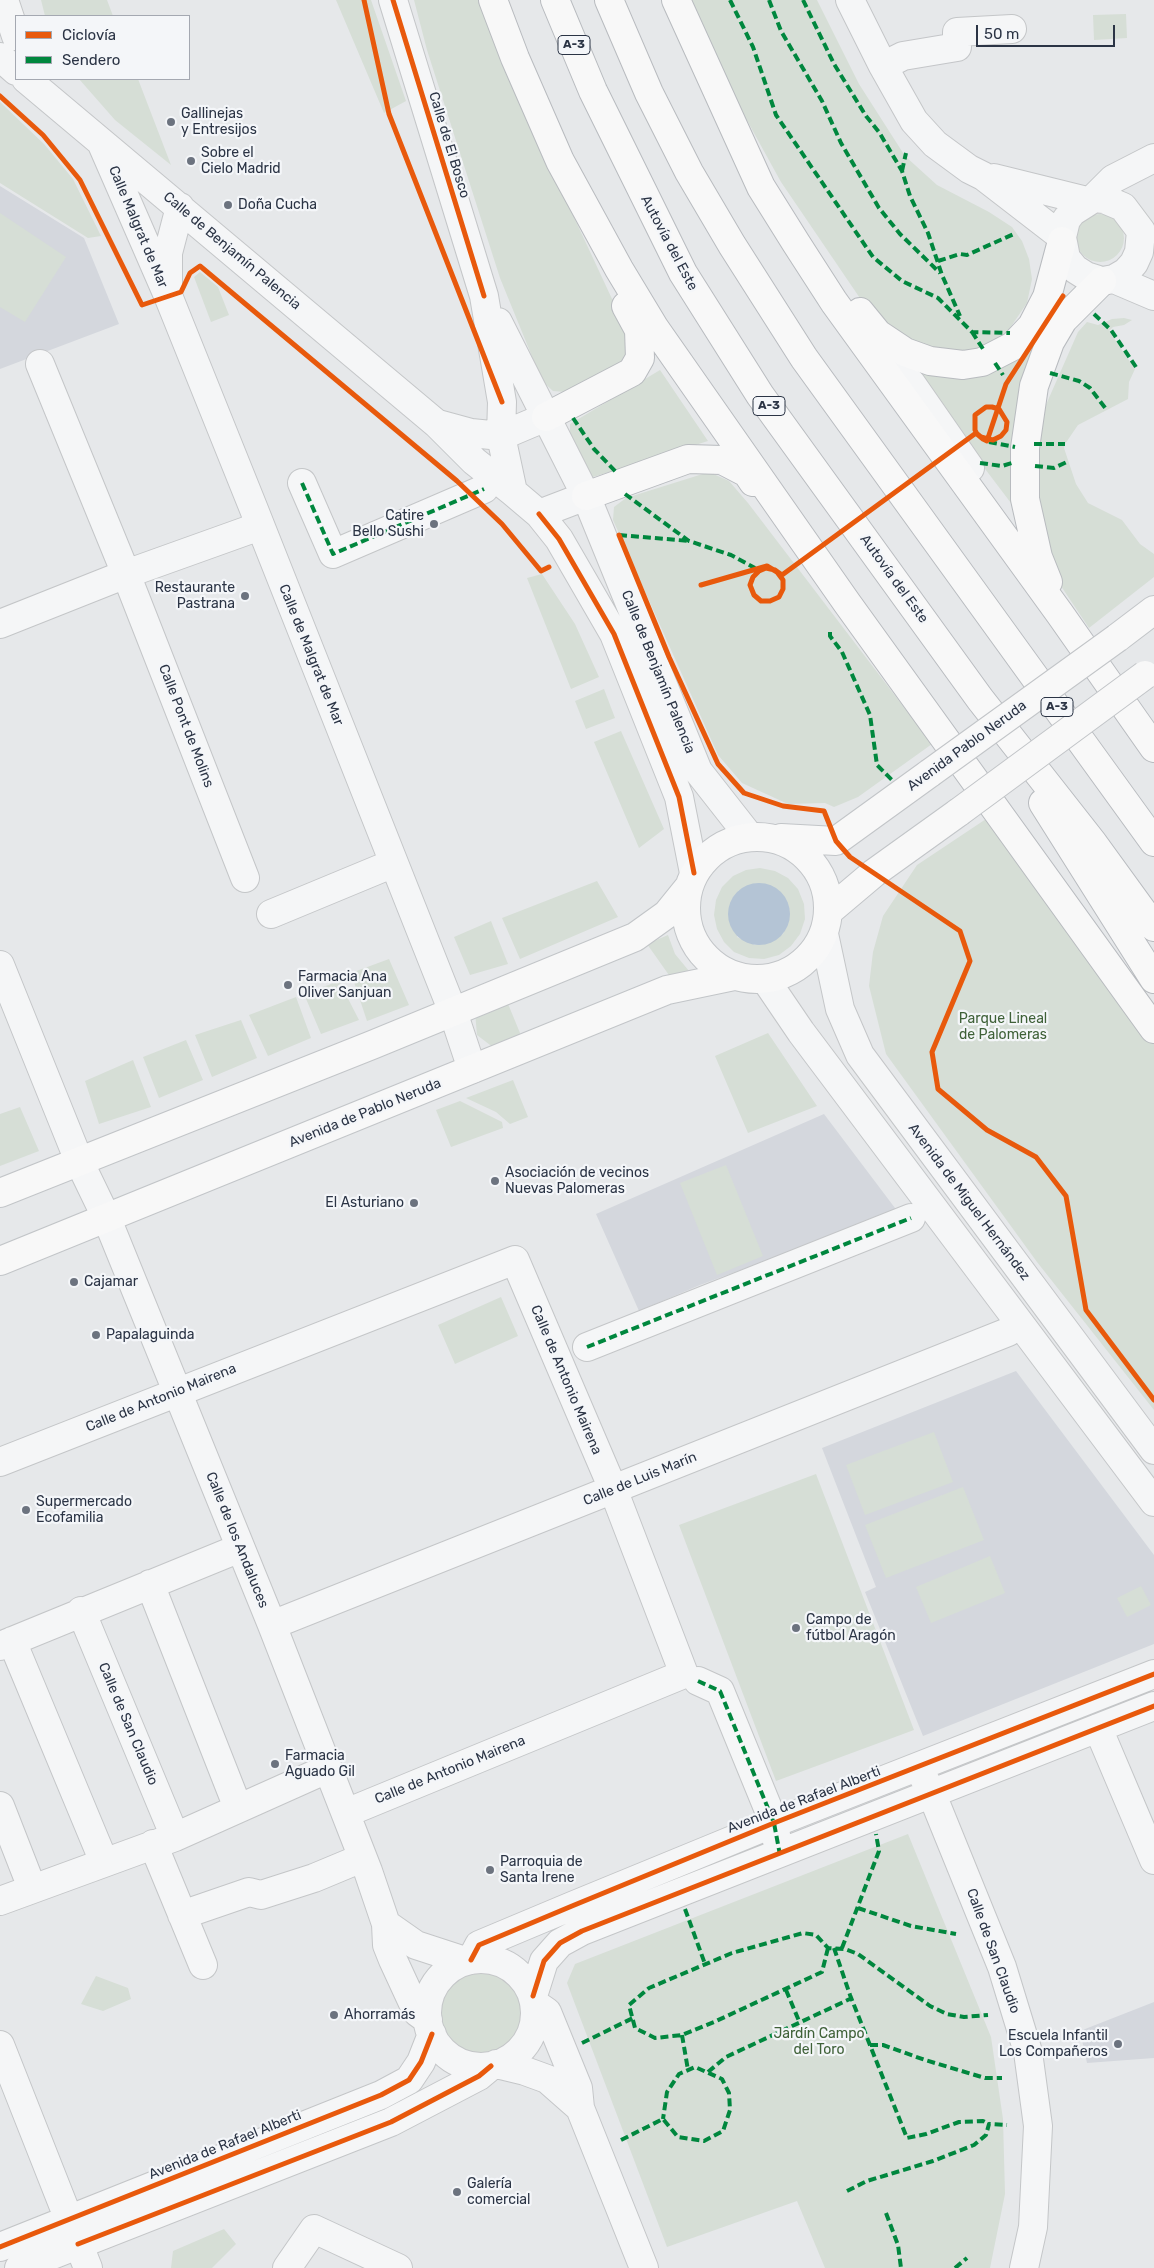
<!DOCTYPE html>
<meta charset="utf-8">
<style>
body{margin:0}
#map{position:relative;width:1154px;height:2268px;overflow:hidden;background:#e6e8ea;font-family:Rubik,sans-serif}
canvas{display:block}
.legend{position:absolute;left:15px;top:15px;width:175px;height:65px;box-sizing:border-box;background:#f4f6f9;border:1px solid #a4a8b1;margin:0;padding:6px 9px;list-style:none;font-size:15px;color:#2b3445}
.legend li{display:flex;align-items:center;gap:10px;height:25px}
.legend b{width:25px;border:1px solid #a4a8b1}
.scale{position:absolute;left:976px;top:25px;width:139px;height:22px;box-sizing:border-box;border:2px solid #2b3445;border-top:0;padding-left:6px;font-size:15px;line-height:18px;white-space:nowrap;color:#2b3445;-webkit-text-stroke:4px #f4f6f9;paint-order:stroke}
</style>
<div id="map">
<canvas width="1154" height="2268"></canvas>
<ul class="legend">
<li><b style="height:6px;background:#e8590c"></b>Ciclovía</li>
<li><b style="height:6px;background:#00873e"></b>Sendero</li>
</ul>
<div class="scale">50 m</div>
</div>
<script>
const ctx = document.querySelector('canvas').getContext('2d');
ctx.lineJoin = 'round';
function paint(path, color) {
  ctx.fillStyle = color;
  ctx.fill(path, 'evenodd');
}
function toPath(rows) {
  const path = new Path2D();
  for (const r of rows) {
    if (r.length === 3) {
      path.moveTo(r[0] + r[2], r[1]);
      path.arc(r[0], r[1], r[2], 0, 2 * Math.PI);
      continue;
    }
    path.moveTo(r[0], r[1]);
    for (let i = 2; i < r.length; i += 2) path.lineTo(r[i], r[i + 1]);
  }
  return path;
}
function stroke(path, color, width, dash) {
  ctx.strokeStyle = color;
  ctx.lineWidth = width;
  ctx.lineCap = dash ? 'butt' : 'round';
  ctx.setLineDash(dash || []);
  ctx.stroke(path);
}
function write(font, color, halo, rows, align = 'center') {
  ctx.font = font + ' Rubik,sans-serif';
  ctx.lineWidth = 4.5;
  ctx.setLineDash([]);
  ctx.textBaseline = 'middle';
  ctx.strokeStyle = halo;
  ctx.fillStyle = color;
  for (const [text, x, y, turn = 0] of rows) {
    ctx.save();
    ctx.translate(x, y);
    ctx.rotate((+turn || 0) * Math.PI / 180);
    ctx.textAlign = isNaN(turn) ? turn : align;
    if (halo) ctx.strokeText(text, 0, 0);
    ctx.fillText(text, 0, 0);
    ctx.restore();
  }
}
paint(toPath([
 [0,186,84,238,119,324,0,369],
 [824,1114,898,1212,700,1285,639,1311,596,1214],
 [1016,1371,1154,1555,1154,1644,923,1736,865,1592,876,1587,822,1448],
 [1154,2002,1154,2058,1087,2063,1080,2031]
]), '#d4d7dd');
paint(toPath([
 [41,0,107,0,113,16,45,16],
 [336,0,371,0,406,101,384,113],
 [414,0,478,0,498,54,626,329,627,351,618,367,565,392,553,391,542,381,500,278,427,50],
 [689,0,817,0,859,84,905,156,937,185,989,212,1012,227,1022,241,1029,259,1032,279,1027,303,1010,328,983,354,913,349,868,310,781,182,733,95],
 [1126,14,1127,38,1094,40,1093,15],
 [79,79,138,79,171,165,115,120],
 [0,102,44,144,73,179,101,236,88,238,0,183],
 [0,213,66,257,25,322,0,307],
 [1100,238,24],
 [200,272,218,287,229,315,211,322,194,277],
 [1124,318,1132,320,1124,325,1113,327,1109,331,1135,369,1129,382,1128,399,1078,425,1065,444,1064,448,1076,484,1088,503,1122,520,1140,544,1154,554,1154,577,1089,628,1051,571,1040,532,1034,432,1078,332,1087,322,1098,325,1112,319],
 [1040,340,1017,511,907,366,1017,352],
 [660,370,708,441,590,478,570,435,570,424],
 [709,472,729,481,748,503,932,744,858,797,834,807,825,803,788,804,742,783,718,755,613,520,614,507,626,498],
 [542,574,575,624,599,677,571,689,527,578],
 [604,689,615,718,586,729,575,701],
 [621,731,664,829,639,848,594,742],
 [986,819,1154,1044,1154,1410,1037,1262,886,1054,869,986,873,952,883,916,917,865],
 [760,868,775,871,788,878,798,889,804,904,805,919,800,934,791,946,779,955,764,959,749,958,734,952,724,942,717,929,714,915,716,900,722,887,733,876,746,870],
 [757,884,767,885,783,896,788,905,789,915,783,934,755,945,737,937,738,891],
 [597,881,618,917,520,959,502,918],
 [491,921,508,964,470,975,454,937],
 [668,935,675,954,689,971,671,978,647,944],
 [389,959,409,1005,367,1021,351,973],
 [339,981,359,1020,321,1034,304,994],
 [296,997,311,1038,268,1056,249,1015],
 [506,999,520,1033,517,1040,494,1048,477,1035,475,1012],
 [241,1020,257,1058,212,1077,195,1035],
 [768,1033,817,1106,748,1133,715,1056],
 [186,1040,203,1080,159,1098,143,1057],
 [133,1060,151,1107,99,1124,85,1081],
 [513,1080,528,1117,510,1124,496,1112,466,1098],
 [460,1101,502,1122,503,1128,451,1147,436,1110],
 [20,1107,39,1151,0,1166,0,1114],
 [726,1165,763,1256,717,1275,680,1183],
 [501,1297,518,1336,455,1364,438,1325],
 [934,1432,953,1482,865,1515,846,1465],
 [816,1474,914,1730,776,1781,679,1525],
 [963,1487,984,1540,886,1578,865,1525],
 [990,1556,1005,1593,931,1623,916,1587],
 [1141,1586,1151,1605,1127,1617,1117,1598],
 [908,1834,991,2037,1003,2119,1005,2194,990,2268,825,2268,797,2201,667,2247,567,1983,575,1964],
 [479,2013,42],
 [96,1976,128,1988,131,1999,103,2011,81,2004],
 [224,2229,236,2244,212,2268,171,2268,173,2251]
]), '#d6ded6');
paint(toPath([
 [759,914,31]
]), '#b4c4d5');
const minor = toPath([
 [4,0,16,36],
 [393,0,484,296,502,402,501,436,513,492,539,514,559,539,614,634,679,797,694,873],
 [850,0,883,66,914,121,935,144,969,169,983,176,1062,237],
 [0,57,16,71],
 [883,66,903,56,957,47,957,32,1012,29],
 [26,79,437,424,474,461,513,492],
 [101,142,169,298,253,507,453,1012,472,1069],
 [994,178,1087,201],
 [1094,198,1104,199,1123,207,1141,231,1139,252,1134,263,1126,272,1114,279,1102,281,1086,276,1075,269,1066,258,1062,237,1066,220,1072,212,1094,198],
 [1094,198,1113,179,1154,158],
 [1114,279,1154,296],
 [168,287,168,253,180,207],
 [498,322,586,496,698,771,749,836],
 [879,358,911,383,970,468],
 [40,364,126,574,245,878],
 [438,424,471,433,501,436,546,417],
 [302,483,333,554,484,489],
 [539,514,586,496],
 [0,624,126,574,260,526],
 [271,914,394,863],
 [824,934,840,1009,860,1055,1154,1450],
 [0,965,79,1161,107,1219,272,1625,368,1871,386,1924,387,1945,393,1960,417,2012,428,2020],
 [765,979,801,1032,1154,1502],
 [587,1347,911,1218],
 [0,1462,515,1260,613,1489,684,1674,346,1813],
 [150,1584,238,1808],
 [81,1611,175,1837],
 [272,1625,1008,1332],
 [12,1641,104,1862],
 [0,1646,240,1548],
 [698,1681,720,1691,774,1823,777,1841],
 [1098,1728,1154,1860],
 [923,1776,931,1792,1002,1967,1028,2052,1038,2126,1033,2227,1024,2268],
 [0,1806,32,1888],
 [153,1844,203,1965],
 [0,1901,175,1837,327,1769],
 [182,1915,249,1892,261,1895,314,1878,362,1858],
 [386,1924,416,1945,465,1961],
 [481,2013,54],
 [471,1960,479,1945,572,1906,774,1823,1154,1674],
 [533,1996,544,1961,560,1943,582,1931,1154,1706],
 [534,2003,547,2012,578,2088,580,2108,644,2268],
 [0,2045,88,2268],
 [496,2064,525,2071,547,2079,580,2108],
 [0,2247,381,2095,409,2080,421,2062,432,2034],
 [19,2268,391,2122,479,2076,491,2066],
 [287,2268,314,2229,398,2268]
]);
const major = toPath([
 [1117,638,1154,610],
 [757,908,71],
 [781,838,836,841,930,773],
 [829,911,874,873,959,812],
 [0,1193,372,1045,635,937,667,914,688,888],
 [0,1261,667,990,734,976]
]);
const highway = toPath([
 [493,0,515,58,560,161,619,269,654,327,847,603,1154,1029],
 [555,0,593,91,683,273,760,395,980,699,1093,843,1154,927],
 [609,0,649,93,689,172,732,245,804,358,1154,842],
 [676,0,761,187,796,243,834,302,1060,614,1154,748],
 [860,312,878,334,905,352,930,361,963,365,982,362,1013,346,1032,326,1047,297,1062,241],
 [546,417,632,372,640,358,639,330,626,306],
 [586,496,688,459,722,460,747,473,753,482],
 [1048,582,1038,557,1025,499,1025,448,1034,386,1050,342,1063,320,1102,281],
 [1043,803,1154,979]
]);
stroke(minor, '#c4c6c8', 30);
stroke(major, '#c2c5c8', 30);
stroke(highway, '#b8bbbf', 30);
stroke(minor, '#f5f6f7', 28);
stroke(major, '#f8f8f8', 28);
stroke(highway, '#f8f8f8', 28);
const majorBridge = toPath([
 [930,773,1117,638],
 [959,812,1145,675]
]);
stroke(majorBridge, '#c2c5c8', 30, []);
stroke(majorBridge, '#f8f8f8', 28);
stroke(toPath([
 [730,0,753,47,776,115,873,257,902,281,938,298,972,332,1010,333],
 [769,0,781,31,822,101,841,143,879,208,900,234,940,273],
 [803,0,834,64,866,116,879,132,902,171,910,196,928,233,942,275,960,316],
 [902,171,906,153],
 [938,261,960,254,967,255,1016,233],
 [1094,314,1111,330,1136,367],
 [972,332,985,352],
 [995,363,1003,375],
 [1050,373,1079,381,1090,388,1106,409],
 [573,418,594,449,617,473],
 [989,442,1015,447],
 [1034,444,1065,444],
 [980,463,1002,466,1015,462],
 [1035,466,1054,468,1069,461],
 [302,483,333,554,484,489],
 [625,494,689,541,731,555,755,568],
 [619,535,689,541],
 [830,632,830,636,842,652,870,715,877,765,892,780],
 [587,1347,911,1218],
 [698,1681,720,1691,774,1823,780,1855],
 [858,1908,911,1926,956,1934],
 [685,1909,705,1964],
 [828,1948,822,1972,714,2022,682,2035,655,2038,635,2028,629,2005,649,1988,732,1953,803,1933,816,1935,828,1948,845,1949,858,1954,930,2006,947,2014,964,2017,988,2015],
 [834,1948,850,1995,907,2138,926,2134,959,2122,983,2121,989,2124],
 [842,1948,879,1851,876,1834],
 [786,1990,799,2021],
 [682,2035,688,2070],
 [582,2043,633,2018],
 [870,2045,883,2045,925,2060,985,2078,1002,2078],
 [708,2072,726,2057,852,1998],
 [621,2140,663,2119,678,2137,704,2141,723,2131,730,2110,729,2093,722,2079,695,2067,679,2074,667,2092,663,2119],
 [847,2191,867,2181,933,2161,974,2145,986,2135,989,2124,1007,2125],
 [886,2213,898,2245,901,2268],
 [955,2268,967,2258]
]), '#00873e', 4, [8, 4]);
stroke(toPath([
 [364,0,389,114,502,402],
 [393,0,484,296],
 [0,96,43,135,80,180,142,305,181,292,190,273,200,266,457,481,502,524,541,571,549,567],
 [539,514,559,539,614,634,679,797,694,873],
 [619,535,669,657,718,764,744,793,783,806,824,811,836,841,850,857,960,931,970,961,932,1052,938,1089,987,1130,1036,1157,1066,1196,1086,1310,1154,1400],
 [701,585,767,566,777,572,783,580,783,589,779,597,770,601,761,601,754,595,750,585,753,577,759,571,766,568,775,570,782,575,976,433,981,437,988,439,993,440,1001,436,1006,430,1007,422,999,409,992,407,986,407,975,415,975,430,977,434,983,439,987,441,1006,384,1063,296],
 [471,1960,479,1945,572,1906,774,1823,1154,1674],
 [533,1996,544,1961,560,1943,582,1931,1154,1706],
 [78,2244,391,2122,479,2076,491,2066],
 [0,2247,381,2095,409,2080,421,2062,432,2034]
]), '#e8590c', 5);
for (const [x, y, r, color] of [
 [171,122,5,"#6c737f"],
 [191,161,5,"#6c737f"],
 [228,205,5,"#6c737f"],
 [434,524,5,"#6c737f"],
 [245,596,5,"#6c737f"],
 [288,985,5,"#6c737f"],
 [495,1181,5,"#6c737f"],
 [414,1203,5,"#6c737f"],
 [74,1282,5,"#6c737f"],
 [96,1335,5,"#6c737f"],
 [26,1510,5,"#6c737f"],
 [796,1628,5,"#6c737f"],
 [275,1764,5,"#6c737f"],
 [490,1870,5,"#6c737f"],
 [334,2015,5,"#6c737f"],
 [1118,2044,5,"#6c737f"],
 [457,2192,5,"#6c737f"]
]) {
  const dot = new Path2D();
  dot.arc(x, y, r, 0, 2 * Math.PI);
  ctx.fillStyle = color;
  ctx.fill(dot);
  stroke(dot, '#f4f6f9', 2);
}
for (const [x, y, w] of [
 [574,45,32],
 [769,406,32],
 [1057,707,32]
]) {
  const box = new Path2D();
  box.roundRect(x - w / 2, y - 9.5, w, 19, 4);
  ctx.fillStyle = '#f4f6f9';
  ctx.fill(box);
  stroke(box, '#2b3445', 1);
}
write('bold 12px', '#2b3445', null, [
 ["A-3",574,45],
 ["A-3",769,406],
 ["A-3",1057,707]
]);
write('14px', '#2b3445', '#f4f6f9', [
 ["Gallinejas",181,114],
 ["y Entresijos",181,130],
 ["Sobre el",201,153],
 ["Cielo Madrid",201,169],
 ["Doña Cucha",238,205],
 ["Catire",424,516,"right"],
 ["Bello Sushi",424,532,"right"],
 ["Restaurante",235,588,"right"],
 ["Pastrana",235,604,"right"],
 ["Farmacia Ana",298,977],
 ["Oliver Sanjuan",298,993],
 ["Asociación de vecinos",505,1173],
 ["Nuevas Palomeras",505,1189],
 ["El Asturiano",404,1203,"right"],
 ["Cajamar",84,1282],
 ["Papalaguinda",106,1335],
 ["Supermercado",36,1502],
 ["Ecofamilia",36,1518],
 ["Campo de",806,1620],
 ["fútbol Aragón",806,1636],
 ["Farmacia",285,1756],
 ["Aguado Gil",285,1772],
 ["Parroquia de",500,1862],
 ["Santa Irene",500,1878],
 ["Ahorramás",344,2015],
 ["Escuela Infantil",1108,2036,"right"],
 ["Los Compañeros",1108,2052,"right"],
 ["Galería",467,2184],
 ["comercial",467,2200]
], 'left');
write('14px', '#2b3445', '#f4f6f9', [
 ["Calle de El Bosco",449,145,73],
 ["Calle Malgrat de Mar",138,227,67],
 ["Autovía del Este",669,243,62],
 ["Calle de Benjamín Palencia",232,251,40],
 ["Autovía del Este",894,579,54],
 ["Calle de Malgrat de Mar",311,655,68],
 ["Calle de Benjamín Palencia",658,672,68],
 ["Calle Pont de Molins",186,726,69],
 ["Avenida Pablo Neruda",967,746,-36],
 ["Avenida de Pablo Neruda",365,1113,-22],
 ["Avenida de Miguel Hernández",969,1202,53],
 ["Calle de Antonio Mairena",566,1380,67],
 ["Calle de Antonio Mairena",161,1398,-22],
 ["Calle de Luis Marín",640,1479,-22],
 ["Calle de los Andaluces",237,1540,68],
 ["Calle de San Claudio",128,1724,67],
 ["Calle de Antonio Mairena",450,1770,-22],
 ["Avenida de Rafael Alberti",804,1800,-21],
 ["Calle de San Claudio",993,1951,70],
 ["Avenida de Rafael Alberti",225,2145,-22]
]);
write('14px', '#3f6138', '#f4f6f9', [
 ["Parque Lineal",1003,1019],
 ["de Palomeras",1003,1035],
 ["Jardín Campo",819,2034],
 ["del Toro",819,2050]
]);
</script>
